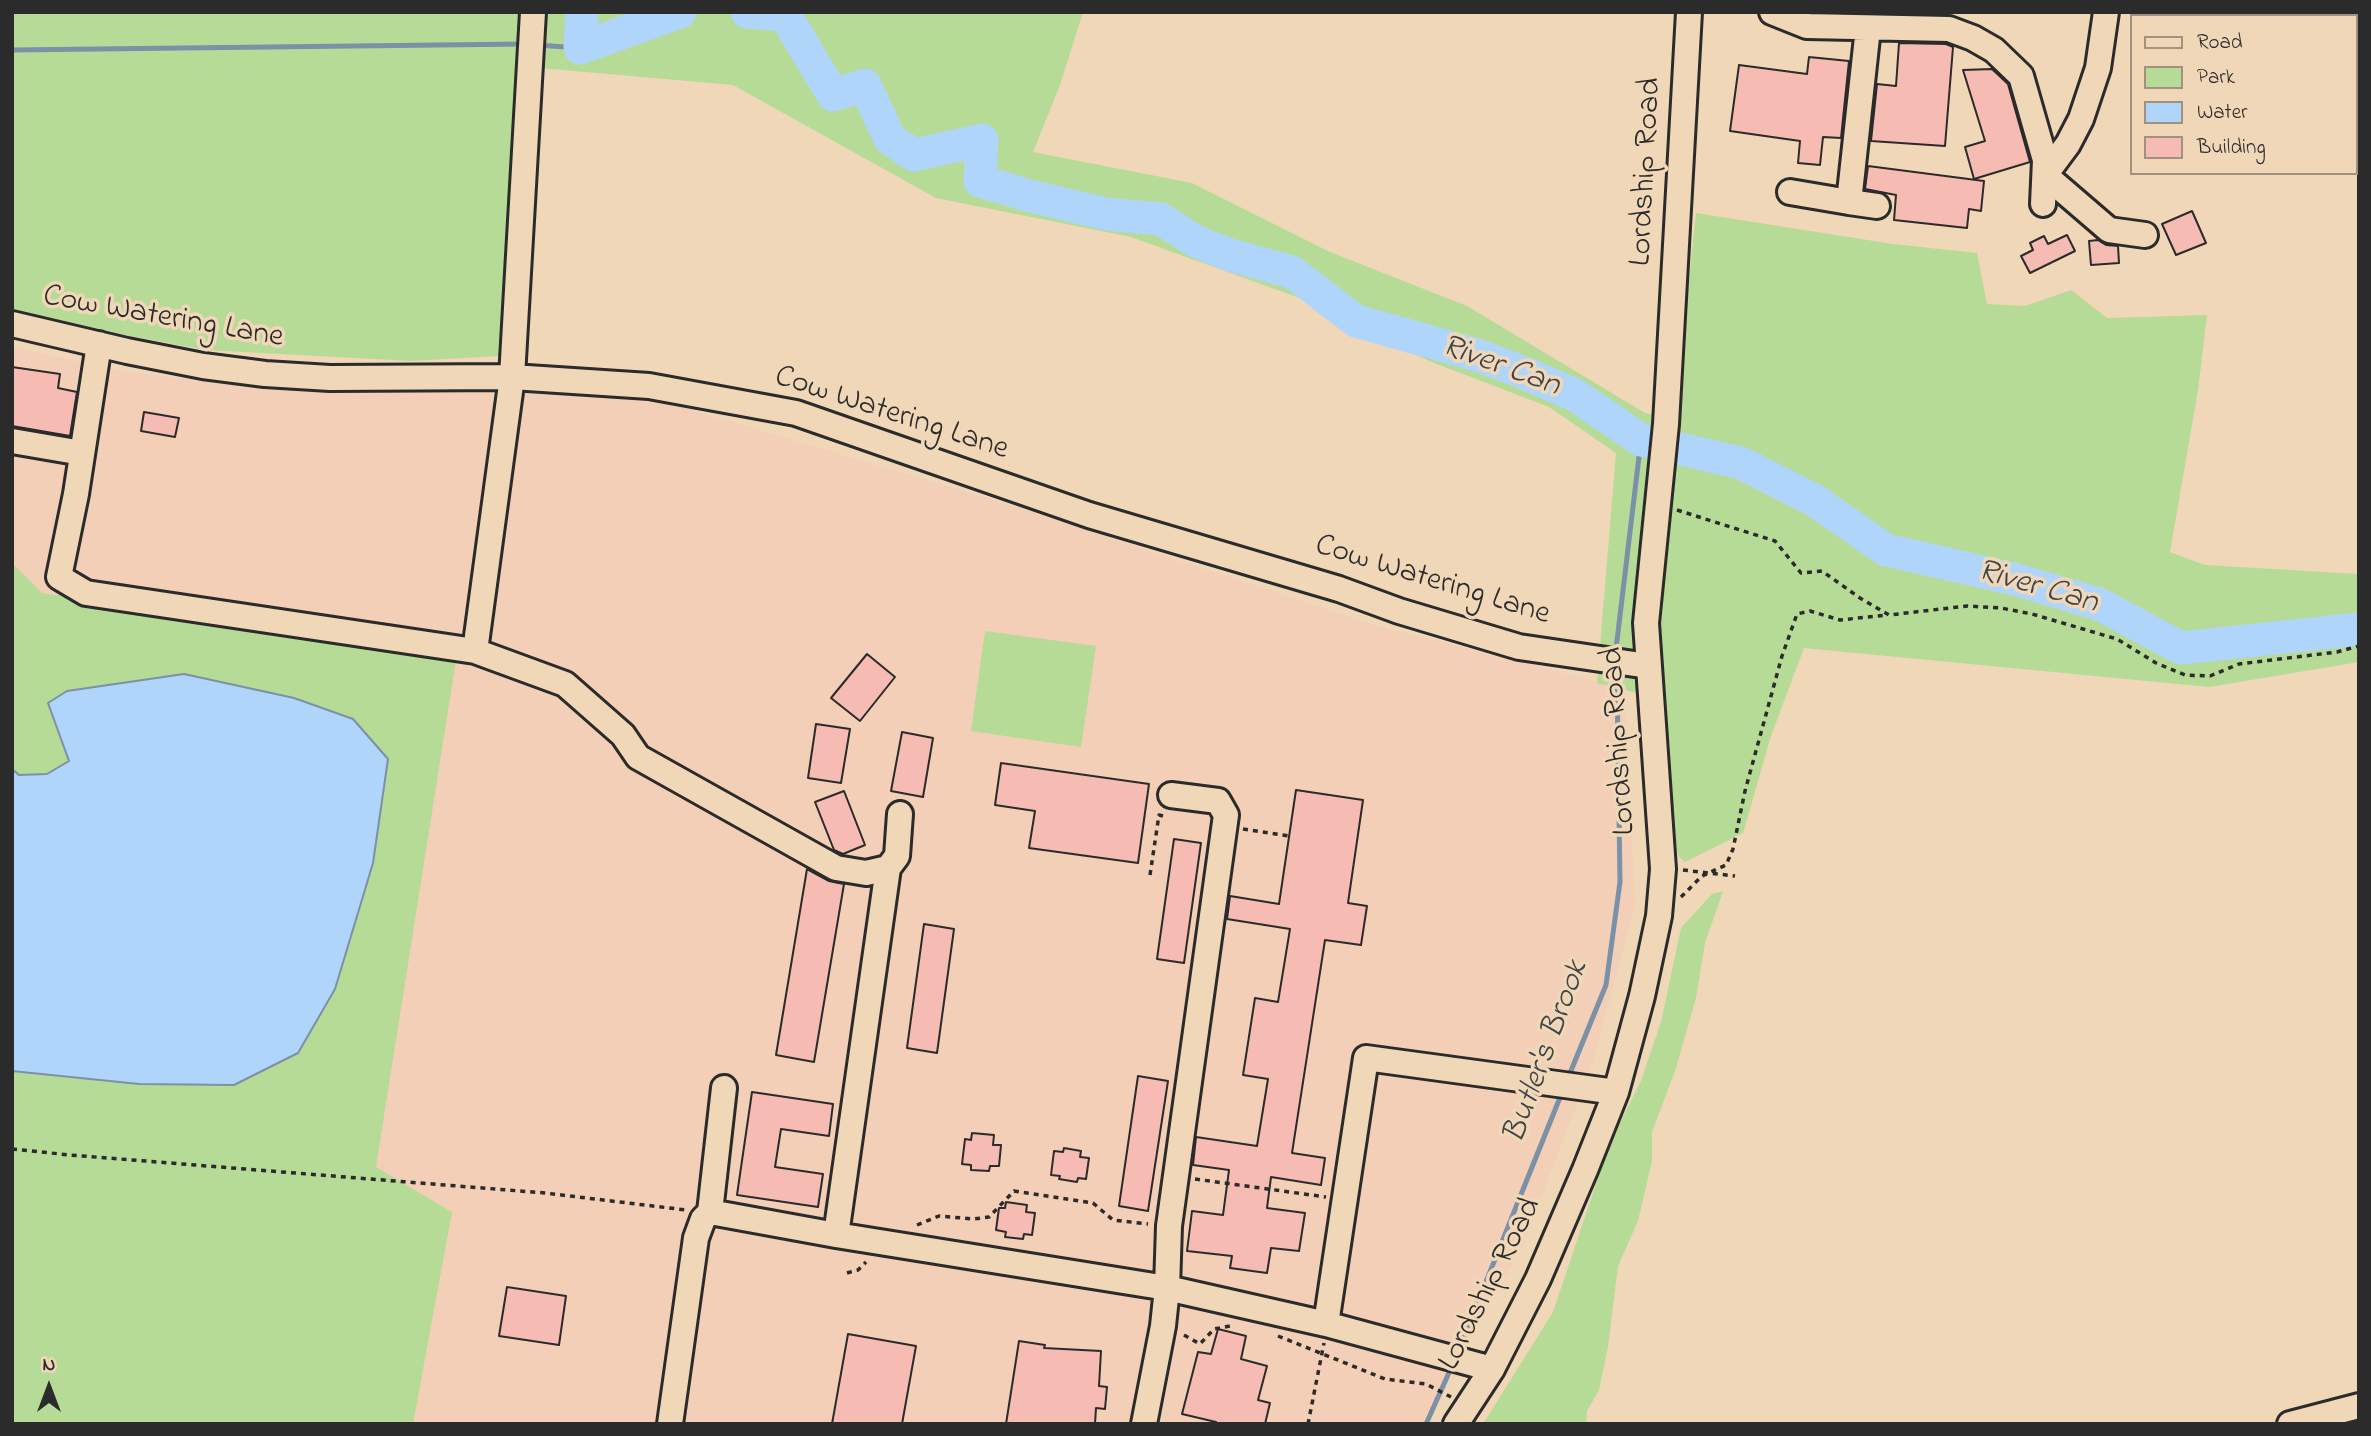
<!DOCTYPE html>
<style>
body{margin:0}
#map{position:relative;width:2371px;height:1436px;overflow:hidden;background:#f0d7b8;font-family:"Indie Flower",sans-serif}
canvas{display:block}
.frame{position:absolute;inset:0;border:14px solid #2b2b2b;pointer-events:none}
.legend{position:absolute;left:2130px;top:14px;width:228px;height:161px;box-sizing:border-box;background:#f0d7b8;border:2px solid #a19280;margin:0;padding:9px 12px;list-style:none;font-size:21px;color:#2b2b2b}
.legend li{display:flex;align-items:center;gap:14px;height:35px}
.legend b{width:35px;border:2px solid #a19280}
.north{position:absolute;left:14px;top:1352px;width:70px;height:70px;-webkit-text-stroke:5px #f0d7b8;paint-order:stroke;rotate:0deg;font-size:19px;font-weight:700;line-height:28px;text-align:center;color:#2b2b2b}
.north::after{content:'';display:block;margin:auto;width:24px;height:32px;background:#2b2b2b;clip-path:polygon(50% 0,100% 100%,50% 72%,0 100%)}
</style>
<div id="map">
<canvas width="2371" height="1436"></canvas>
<div class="frame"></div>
<ul class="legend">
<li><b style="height:9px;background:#f0d7b8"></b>Road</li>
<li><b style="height:19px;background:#b6db96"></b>Park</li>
<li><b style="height:19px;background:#b0d5fa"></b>Water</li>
<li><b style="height:19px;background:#f6bbb2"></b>Building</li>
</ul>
<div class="north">N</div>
</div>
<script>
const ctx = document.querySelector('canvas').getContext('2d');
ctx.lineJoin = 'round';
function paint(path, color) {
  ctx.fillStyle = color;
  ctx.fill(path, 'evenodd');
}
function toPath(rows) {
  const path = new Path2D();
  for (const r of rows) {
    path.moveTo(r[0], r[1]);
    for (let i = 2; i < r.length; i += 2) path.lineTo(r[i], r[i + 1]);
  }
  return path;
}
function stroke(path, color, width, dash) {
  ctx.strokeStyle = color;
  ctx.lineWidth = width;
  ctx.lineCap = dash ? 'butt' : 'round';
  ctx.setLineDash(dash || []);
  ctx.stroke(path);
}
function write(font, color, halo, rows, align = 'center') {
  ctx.font = font + ' "Indie Flower",sans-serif';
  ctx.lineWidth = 7;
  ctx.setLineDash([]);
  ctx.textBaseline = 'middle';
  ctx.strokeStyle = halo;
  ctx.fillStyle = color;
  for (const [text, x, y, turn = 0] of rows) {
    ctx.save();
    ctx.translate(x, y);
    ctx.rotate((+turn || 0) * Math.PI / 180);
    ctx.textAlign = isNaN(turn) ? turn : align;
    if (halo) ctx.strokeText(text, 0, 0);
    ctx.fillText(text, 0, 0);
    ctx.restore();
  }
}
paint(toPath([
 [12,347,132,373,256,386,500,392,658,400,1014,506,1377,626,1624,688,1635,904,1593,1063,1521,1249,1421,1424,413,1424,452,1212,376,1167,458,648,42,593,12,563]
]), '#f2cfb6');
paint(toPath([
 [12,12,1083,12,1060,85,1033,152,1192,183,1330,252,1467,306,1645,413,1674,419,1696,213,1893,244,1977,253,1987,304,2025,306,2071,290,2107,318,2207,315,2198,390,2170,552,2205,565,2359,574,2359,662,2209,687,1804,648,1771,736,1743,833,1685,862,1678,856,1663,763,1658,698,1597,683,1616,453,1549,407,1429,361,1305,300,1131,237,936,198,733,85,540,68,515,355,412,361,205,350,15,314,12,313],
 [12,563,42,593,458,648,376,1167,452,1212,413,1424,12,1424],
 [985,631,1096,646,1081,747,971,731],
 [1723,891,1705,943,1696,998,1675,1071,1652,1132,1652,1161,1638,1221,1618,1266,1608,1347,1599,1390,1587,1411,1586,1424,1483,1424,1553,1312,1610,1142,1641,1081,1661,1022,1681,928,1712,894]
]), '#b6db96');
const water = toPath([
 [184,674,294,698,353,719,388,759,373,863,335,989,298,1053,234,1085,139,1084,12,1071,12,769,19,775,47,774,69,761,48,703,67,691,184,674]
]);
paint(water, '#b0d5fa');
stroke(water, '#7b91a7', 2);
stroke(toPath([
 [537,45,580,48],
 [12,50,524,44],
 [1616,649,1641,440],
 [1568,1078,1606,985,1620,882,1617,679],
 [1457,1354,1563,1090],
 [1426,1424,1452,1366]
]), '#7b91a7', 5);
stroke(toPath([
 [582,12,580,48,680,12],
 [747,12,785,15,833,95,865,85,890,139,914,155,982,140,980,181,1030,196,1106,214,1161,219,1195,241,1230,255,1292,272,1356,321,1477,355,1522,372,1575,395,1641,440,1741,463,1814,500,1886,550,2014,579,2099,604,2181,648,2359,629]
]), '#b0d5fa', 33);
const building = toPath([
 [1899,43,1946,44,1953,47,1945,146,1871,141,1877,84,1896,86,1899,43],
 [1809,57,1849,61,1841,138,1823,137,1820,165,1798,163,1800,141,1730,131,1739,65,1807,74,1809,57],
 [1992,69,2008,84,2030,162,1974,179,1965,147,1985,141,1963,70,1992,69],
 [1868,166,1984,181,1981,211,1969,209,1967,228,1894,220,1896,195,1865,189,1868,166],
 [2192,211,2206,243,2176,255,2162,224,2192,211],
 [2067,235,2075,251,2030,273,2021,256,2033,250,2030,243,2044,236,2048,244,2067,235],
 [2098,240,2106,245,2118,246,2119,263,2091,265,2089,241,2098,240],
 [12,367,60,374,58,388,77,392,70,436,12,426,12,367],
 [144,412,179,418,175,437,141,431,144,412],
 [867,654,895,677,860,721,831,698,867,654],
 [816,724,850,729,841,783,808,778,816,724],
 [902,732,933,738,923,797,891,791,902,732],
 [1001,763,1149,784,1138,863,1029,848,1035,811,995,805,1001,763],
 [1296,790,1363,800,1348,903,1367,906,1361,945,1325,940,1292,1153,1325,1158,1321,1185,1271,1177,1267,1208,1305,1213,1299,1251,1271,1248,1267,1273,1230,1268,1232,1256,1187,1251,1192,1211,1223,1215,1229,1170,1193,1165,1196,1137,1257,1146,1268,1079,1243,1075,1255,998,1278,1002,1290,929,1227,919,1230,896,1279,904,1296,790],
 [844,791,865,845,843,854,834,850,815,802,844,791],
 [1174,839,1201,843,1184,963,1157,959,1174,839],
 [807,869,829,881,844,884,814,1062,776,1055,807,869],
 [924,924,954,929,937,1053,907,1048,924,924],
 [1138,1076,1168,1081,1148,1211,1119,1206,1138,1076],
 [752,1092,833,1104,829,1136,781,1129,775,1167,823,1174,818,1207,737,1195,752,1092],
 [972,1133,994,1135,993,1145,1001,1145,999,1166,990,1166,989,1171,971,1170,971,1165,962,1164,965,1139,971,1140,972,1133],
 [1064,1148,1081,1151,1080,1157,1089,1158,1086,1179,1078,1178,1077,1182,1059,1179,1060,1176,1051,1175,1054,1151,1063,1152,1064,1148],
 [1006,1202,1027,1205,1026,1212,1035,1213,1032,1235,1024,1234,1023,1239,1005,1237,1006,1232,996,1230,999,1208,1005,1208,1006,1202],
 [507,1287,566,1296,559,1345,499,1336,507,1287],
 [1218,1329,1246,1336,1241,1359,1267,1366,1258,1400,1270,1403,1265,1424,1215,1424,1216,1422,1182,1414,1198,1352,1211,1354,1218,1329],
 [848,1334,916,1346,902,1424,832,1424,848,1334],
 [1019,1341,1045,1345,1044,1348,1101,1351,1099,1386,1107,1387,1105,1409,1096,1408,1095,1424,1006,1424,1019,1341]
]);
paint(building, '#f6bbb2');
stroke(building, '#2b2b2b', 2);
const minor = toPath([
 [533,12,512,377,475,651,565,684,623,735,638,757,836,868,866,873,888,868,897,856,900,814],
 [1772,12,1807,26,1949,29,1973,38,1994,50,2021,76,2045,160,2043,204],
 [2106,12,2098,68,2081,119,2068,144,2045,175,2109,230,2145,235],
 [1790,192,1849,202,1868,28],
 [1849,202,1877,206],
 [12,324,127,351,203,366,265,374,330,378,512,377,649,386,796,413,1089,515,1339,589,1399,611,1519,647,1648,666],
 [99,344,76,494,59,577,86,593,475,651],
 [12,441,82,453],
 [710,1212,836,1235,1167,1288,1326,1324,1492,1369],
 [836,1235,888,868],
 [1326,1324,1366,1058,1616,1092],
 [670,1424,696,1238,703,1219,710,1212,724,1088],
 [1144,1424,1163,1326,1167,1288,1169,1226,1226,815,1218,801,1171,795],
 [1456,1424,1492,1369,1538,1279,1585,1170,1616,1092,1642,996,1659,916,1663,869,1646,623,1666,424,1689,12],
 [2290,1424,2359,1406]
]);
stroke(minor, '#2b2b2b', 30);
stroke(toPath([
 [1677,510,1775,541,1801,573,1822,571,1860,598,1889,615,1967,606,2001,608,2032,614,2117,639,2156,663,2185,675,2210,676,2239,664,2337,652,2359,646],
 [1243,829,1289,836],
 [1683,870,1735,876],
 [1150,875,1159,815,1163,816],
 [1681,897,1702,876,1726,865,1733,849,1745,791,1782,656,1797,614,1810,611,1840,620,1887,615],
 [12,1149,70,1155,545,1193,686,1210],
 [1195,1179,1326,1197],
 [917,1225,939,1216,974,1219,989,1217,1014,1191,1093,1203,1113,1220,1148,1224],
 [847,1273,858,1270,866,1262],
 [1184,1335,1200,1344,1214,1329,1230,1326],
 [1278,1336,1385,1379,1426,1384,1451,1397],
 [1308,1424,1324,1343]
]), '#2b2b2b', 3.5, [5, 5]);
stroke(minor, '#f0d7b8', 24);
write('32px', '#2b2b2b', '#f0d7b8', [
 ["Lordship Road",1648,172,-87],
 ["Cow Watering Lane",163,319,10],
 ["Cow Watering Lane",891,415,18],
 ["Cow Watering Lane",1432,582,17],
 ["Lordship Road",1621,741,-94],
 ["Lordship Road",1492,1285,-63]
]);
write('italic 33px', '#3f444a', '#f0d7b8', [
 ["River Can",1500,368,20],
 ["River Can",2037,589,16],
 ["Butler's Brook",1548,1053,-70]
]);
</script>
